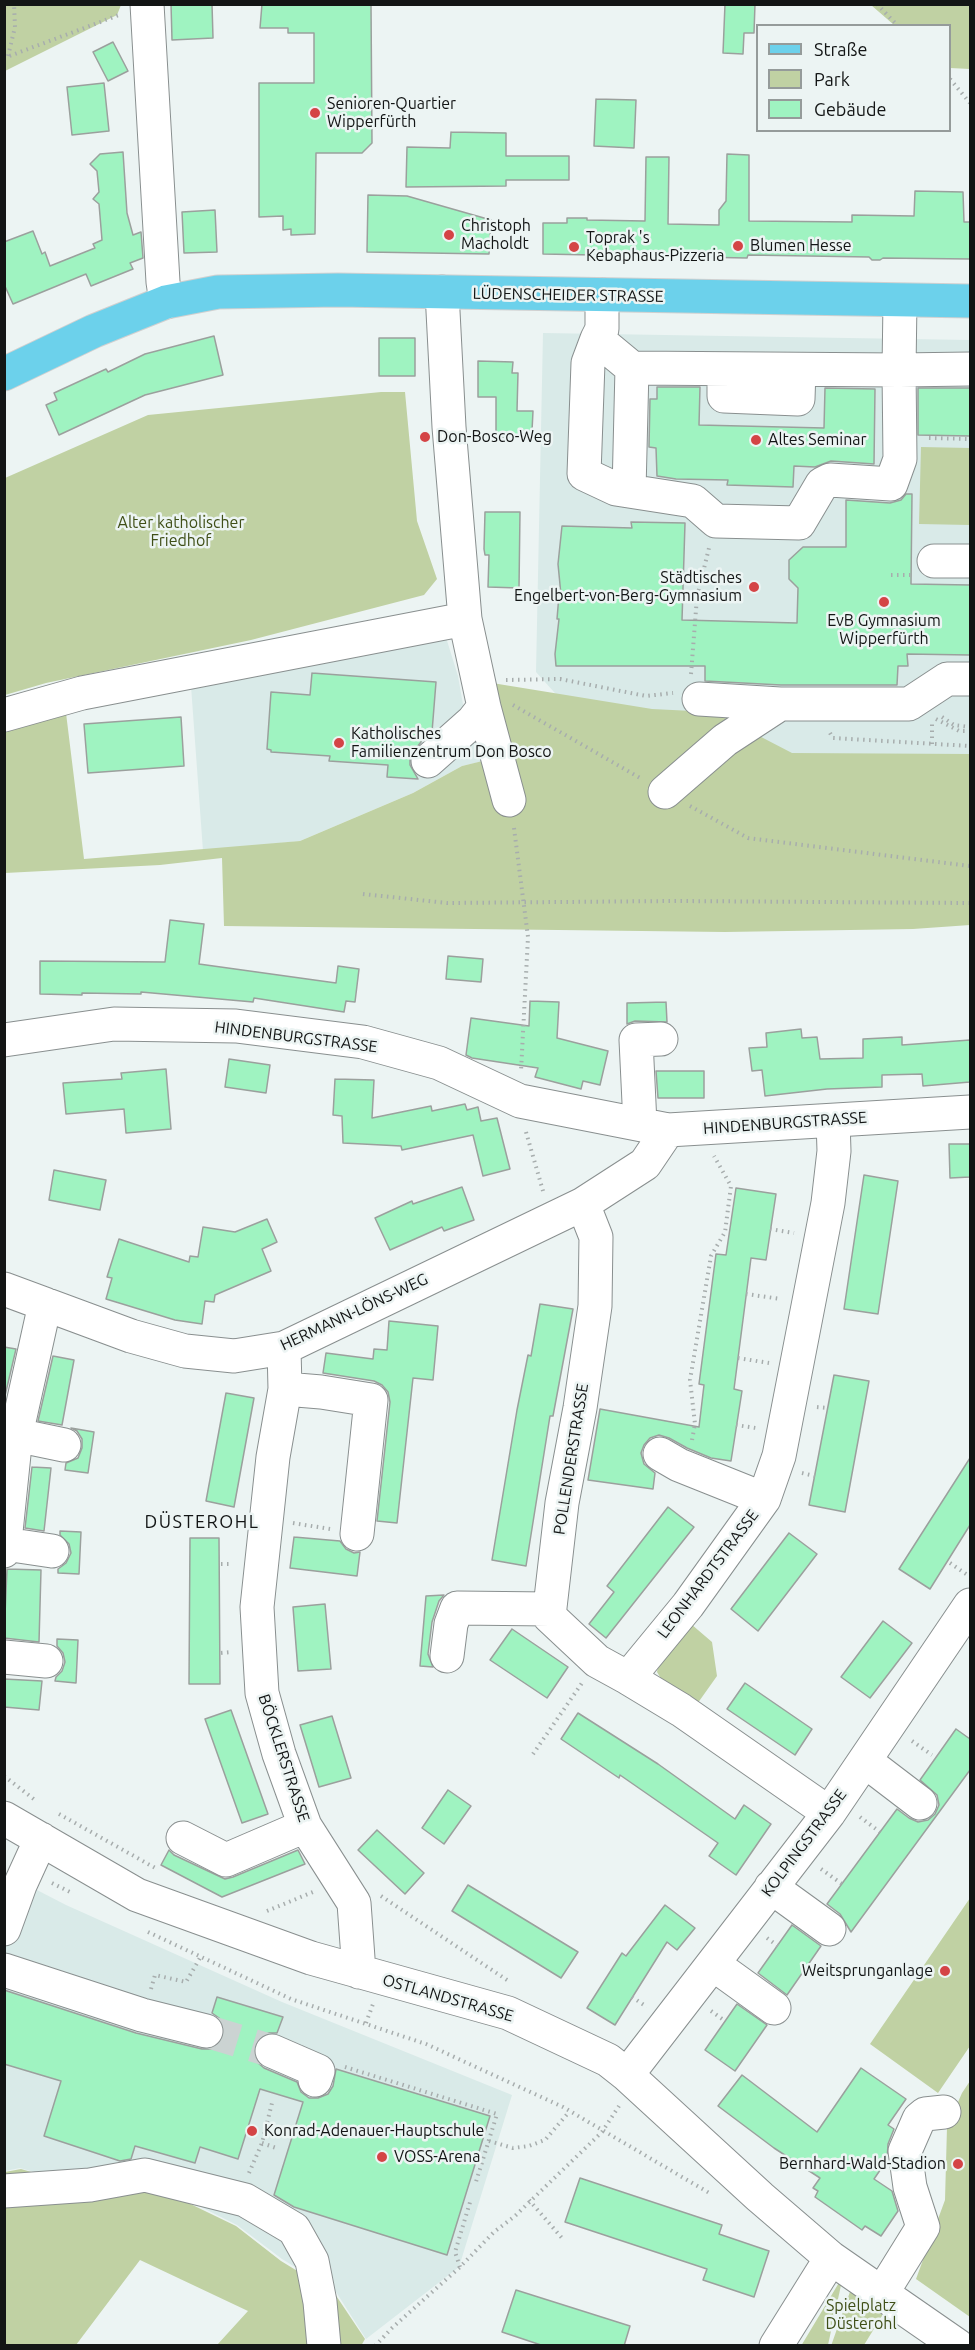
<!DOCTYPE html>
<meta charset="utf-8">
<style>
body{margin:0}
#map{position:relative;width:975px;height:2350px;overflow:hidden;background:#ecf4f3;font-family:Ubuntu,sans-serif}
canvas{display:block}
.frame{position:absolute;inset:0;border:6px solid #131515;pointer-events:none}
.legend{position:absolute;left:756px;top:24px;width:195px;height:108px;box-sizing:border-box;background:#ecf4f3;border:2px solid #959b9a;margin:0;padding:8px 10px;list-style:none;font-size:18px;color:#131515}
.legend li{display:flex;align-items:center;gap:12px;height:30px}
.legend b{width:30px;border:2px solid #959b9a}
</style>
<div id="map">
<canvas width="975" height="2350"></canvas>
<div class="frame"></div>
<ul class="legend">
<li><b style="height:8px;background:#6cd1eb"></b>Straße</li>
<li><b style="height:16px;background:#c0d1a3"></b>Park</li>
<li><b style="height:16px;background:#9ff3c1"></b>Gebäude</li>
</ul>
</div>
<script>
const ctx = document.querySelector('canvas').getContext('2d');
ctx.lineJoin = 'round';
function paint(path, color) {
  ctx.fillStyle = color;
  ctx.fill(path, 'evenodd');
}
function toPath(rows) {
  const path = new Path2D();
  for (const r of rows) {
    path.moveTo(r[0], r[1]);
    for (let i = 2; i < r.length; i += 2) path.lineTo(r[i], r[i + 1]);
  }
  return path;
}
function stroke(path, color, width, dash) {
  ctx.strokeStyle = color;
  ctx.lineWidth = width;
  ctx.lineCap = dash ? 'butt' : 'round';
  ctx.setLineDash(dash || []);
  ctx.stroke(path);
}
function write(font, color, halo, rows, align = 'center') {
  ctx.font = font + ' Ubuntu,sans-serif';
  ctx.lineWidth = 5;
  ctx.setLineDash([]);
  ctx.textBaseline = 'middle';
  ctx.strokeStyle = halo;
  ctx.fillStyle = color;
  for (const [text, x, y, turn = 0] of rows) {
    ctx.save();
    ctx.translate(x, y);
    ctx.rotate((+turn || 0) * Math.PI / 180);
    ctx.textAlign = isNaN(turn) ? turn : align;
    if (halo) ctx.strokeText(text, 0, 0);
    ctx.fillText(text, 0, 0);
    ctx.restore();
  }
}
paint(toPath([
 [543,333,970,340,970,764,894,770,580,721,536,672],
 [444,631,458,676,465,716,480,726,484,761,462,766,413,793,300,841,203,851,191,686],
 [4,1873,66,1905,282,2002,512,2095,459,2267,366,2339,336,2292,282,2259,237,2225,149,2181,103,2191,20,2168,5,2171]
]), '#d9eae8');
paint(toPath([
 [5,4,121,4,121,5,117,15,5,71],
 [871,5,970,5,970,69,950,68,950,26,894,25],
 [381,392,405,392,417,521,437,579,424,595,251,640,46,683,5,695,5,478,148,415],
 [921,447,970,448,970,525,919,524],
 [486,682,652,709,713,712,792,753,970,754,970,925,913,929,725,932,224,926,222,858,160,865,5,873,5,730,66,713,84,859,300,841,413,793,462,766,503,756],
 [691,1624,712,1642,717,1676,695,1707,663,1682,657,1672,659,1662],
 [970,1898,970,2046,938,2093,870,2044],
 [970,2081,970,2317,916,2279,945,2200,947,2127,962,2093],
 [21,2169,103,2193,149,2184,236,2226,281,2261,335,2294,365,2339,361,2346,217,2345,248,2311,140,2260,76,2345,5,2344,5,2172],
 [843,2276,828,2345,801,2346],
 [852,2286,885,2311,864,2345,831,2346]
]), '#c0d1a3');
const building = toPath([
 [171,4,212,4,213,38,172,40,171,4],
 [262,4,371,4,372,143,362,153,316,153,315,234,291,235,291,229,283,230,283,216,259,217,259,83,314,83,314,33,288,33,288,28,260,28,262,4],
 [725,4,755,4,754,33,744,33,743,54,723,53,725,4],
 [113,42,128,71,108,81,93,52,113,42],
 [104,83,109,131,72,135,67,87,104,83],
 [596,99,636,100,634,148,594,146,596,99],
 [451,132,506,133,506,156,569,156,569,180,506,180,506,186,406,187,407,147,450,148,451,132],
 [123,152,127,213,133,235,141,232,143,258,130,263,133,269,91,286,86,274,13,304,4,284,4,242,33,231,42,254,45,252,50,266,95,248,93,244,102,240,99,204,93,199,99,192,97,171,90,164,100,154,123,152],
 [727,154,749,155,749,221,852,222,852,215,914,216,915,191,963,192,964,222,970,222,970,259,883,258,880,260,872,260,869,257,748,255,747,258,543,254,543,223,567,223,567,218,587,218,587,220,645,221,646,157,669,157,668,224,719,225,719,210,726,201,727,154],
 [368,195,407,196,491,220,489,254,367,252,368,195],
 [215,210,217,252,184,253,182,212,215,210],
 [214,336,223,375,145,395,59,435,46,405,57,400,54,393,106,369,108,372,145,354,214,336],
 [379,338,415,338,415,376,379,376,379,338],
 [478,361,513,362,512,373,518,373,517,411,533,411,532,431,522,431,522,438,496,437,496,397,478,397,478,361],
 [657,387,700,387,699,425,824,428,825,388,875,389,874,464,831,461,815,467,794,466,793,487,727,485,728,480,676,479,657,476,656,448,649,447,650,399,657,399,657,387],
 [918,388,970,388,970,436,918,435,918,388],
 [906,494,912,494,911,584,970,585,970,655,907,654,908,666,898,666,897,685,781,685,705,681,705,666,556,666,555,654,559,619,557,619,559,595,561,595,558,564,562,526,632,528,631,522,685,523,682,620,797,623,798,588,789,579,789,560,803,547,846,547,846,500,890,503,901,500,906,494],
 [485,512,520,512,519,588,488,587,489,555,485,555,484,549,485,512],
 [312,673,436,682,432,732,424,739,422,738,421,742,410,756,410,765,418,779,387,777,388,765,329,761,330,756,271,752,271,750,267,749,271,692,310,695,312,673],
 [181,717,184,766,88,773,84,724,181,717],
 [170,920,204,924,199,964,336,983,338,966,359,969,355,1002,346,1001,344,1012,254,998,253,1002,141,992,141,994,82,993,82,995,40,994,40,961,165,962,170,920],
 [448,956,483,959,481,982,446,979,448,956],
 [530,1001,559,1002,557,1038,608,1051,600,1085,583,1081,581,1089,535,1077,538,1068,472,1058,466,1055,471,1018,529,1026,530,1001],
 [666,1002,667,1022,635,1021,627,1024,627,1003,666,1002],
 [801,1029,802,1038,817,1037,820,1059,863,1058,863,1039,902,1037,902,1045,970,1040,970,1082,923,1086,922,1074,882,1075,882,1087,827,1089,765,1096,762,1070,752,1071,749,1048,767,1047,766,1033,801,1029],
 [229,1059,270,1065,266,1093,225,1087,229,1059],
 [166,1069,171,1129,126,1133,124,1109,66,1114,63,1083,122,1079,121,1073,166,1069],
 [656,1071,704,1071,704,1098,658,1098,656,1071],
 [335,1079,374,1080,372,1118,431,1106,432,1111,465,1104,467,1110,478,1107,481,1121,497,1118,510,1169,483,1176,473,1135,402,1150,401,1146,343,1143,342,1116,333,1115,335,1079],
 [949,1144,970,1144,970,1177,950,1178,949,1144],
 [54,1170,106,1180,100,1210,49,1200,54,1170],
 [864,1175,898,1181,878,1314,844,1309,864,1175],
 [462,1187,474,1220,444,1231,442,1227,390,1250,375,1218,412,1201,413,1204,462,1187],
 [736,1188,776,1194,766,1260,751,1258,734,1389,742,1391,731,1461,711,1458,687,1448,669,1438,659,1435,650,1438,644,1445,641,1453,644,1464,655,1473,653,1489,588,1480,600,1409,699,1427,704,1385,699,1384,716,1254,726,1255,736,1188],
 [267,1219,277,1242,262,1249,271,1271,215,1295,214,1302,205,1301,202,1324,175,1320,106,1299,112,1278,107,1277,119,1239,189,1262,190,1256,198,1257,203,1227,235,1232,267,1219],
 [540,1304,573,1309,553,1416,550,1416,526,1566,492,1560,517,1410,528,1355,531,1356,540,1304],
 [389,1321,438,1326,433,1380,413,1378,397,1523,377,1521,390,1402,388,1392,382,1385,374,1381,323,1373,326,1353,373,1359,374,1349,387,1350,389,1321],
 [4,1347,16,1349,4,1400,4,1347],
 [53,1356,74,1360,62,1425,38,1421,53,1356],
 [834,1375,869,1381,845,1512,809,1505,834,1375],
 [226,1393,254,1398,234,1507,206,1501,226,1393],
 [71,1428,94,1432,88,1473,65,1470,66,1463,78,1458,82,1448,82,1439,77,1431,71,1428],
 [970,1458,970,1525,930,1589,899,1569,970,1458],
 [32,1467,51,1468,44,1531,25,1528,32,1467],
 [668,1507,694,1527,606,1638,589,1624,614,1592,607,1586,668,1507],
 [60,1531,81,1532,79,1574,58,1573,58,1569,66,1563,71,1553,69,1544,60,1535,60,1531],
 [789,1533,817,1554,758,1631,731,1609,789,1533],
 [294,1537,340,1541,346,1549,354,1553,360,1552,357,1576,290,1568,294,1537],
 [190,1538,219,1538,220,1684,189,1684,190,1538],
 [7,1569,41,1570,39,1642,4,1638,7,1569],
 [444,1595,439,1601,432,1622,428,1654,433,1667,420,1666,426,1596,444,1595],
 [325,1604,331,1669,298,1671,293,1607,325,1604],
 [883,1621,912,1643,870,1698,841,1677,883,1621],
 [512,1629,568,1667,547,1698,490,1660,512,1629],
 [57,1639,78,1640,76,1683,55,1681,56,1677,62,1671,65,1662,63,1653,57,1646,57,1639],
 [4,1679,42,1681,39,1710,4,1707,4,1679],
 [745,1683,812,1729,795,1755,727,1709,745,1683],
 [231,1710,268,1814,242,1823,205,1719,231,1710],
 [578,1713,658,1764,735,1819,744,1805,771,1824,736,1875,709,1856,718,1843,620,1775,619,1778,561,1739,578,1713],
 [332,1716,351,1778,319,1787,300,1725,332,1716],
 [956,1729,970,1739,970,1770,851,1932,840,1914,827,1904,897,1809,909,1818,918,1822,928,1820,935,1814,939,1805,937,1795,920,1780,956,1729],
 [448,1790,471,1806,444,1844,422,1828,448,1790],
 [377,1830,424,1873,405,1894,358,1850,377,1830],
 [169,1850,174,1855,225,1879,233,1877,298,1850,305,1864,222,1897,161,1865,169,1850],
 [468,1885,578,1952,561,1978,452,1911,468,1885],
 [665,1905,695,1928,677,1950,667,1942,615,2025,587,2008,622,1953,626,1956,665,1905],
 [792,1925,821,1946,787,1995,758,1973,792,1925],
 [4,1990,136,2033,202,2049,212,2049,219,2044,224,2036,224,2025,219,2018,212,2013,217,1997,283,2017,277,2033,269,2033,260,2036,255,2044,254,2054,257,2062,264,2068,297,2082,301,2092,309,2098,318,2098,328,2094,333,2086,336,2069,490,2116,447,2255,294,2207,274,2195,303,2102,260,2089,238,2159,200,2147,195,2163,135,2146,131,2159,120,2161,44,2136,61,2081,4,2064,4,1990],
 [737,2004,767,2025,735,2071,705,2050,737,2004],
 [861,2068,906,2099,888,2125,894,2129,888,2144,887,2160,874,2179,892,2191,898,2211,881,2236,865,2226,862,2230,815,2197,818,2191,813,2188,820,2178,774,2148,718,2106,742,2075,817,2132,861,2068],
 [580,2178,722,2225,719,2234,769,2251,754,2297,703,2280,707,2269,565,2222,580,2178],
 [516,2290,630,2326,624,2346,544,2346,502,2332,516,2290]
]);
paint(building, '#9ff3c1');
stroke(building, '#9ba09d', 1.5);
stroke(toPath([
 [206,2031,272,2051]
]), '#cbd3d2', 33, [33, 16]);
const minor = toPath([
 [147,4,163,282,166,302],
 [442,292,449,427,465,619],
 [900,301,899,370,970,369],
 [597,339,588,363,584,474,616,489,693,501,716,521,799,523,822,484,830,480,891,484,900,459,899,370,632,368,597,339,602,329,602,295],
 [724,369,724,396,798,399,799,370],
 [629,491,632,368],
 [934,561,970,561],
 [699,699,780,704,909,704,947,679,970,679],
 [4,715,82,693,465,619,484,707,509,800],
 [428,761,473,721,484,707],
 [665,792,725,740,780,704],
 [4,1040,114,1024,236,1026,363,1042,439,1063,520,1101,668,1130,970,1112],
 [640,1124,636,1040,661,1039],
 [583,1204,596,1237,595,1306,580,1408,562,1503,549,1616,597,1661,628,1678],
 [4,1289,131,1336,185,1351,234,1356,284,1348,583,1204,645,1164,668,1130],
 [284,1348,285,1389,273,1457,257,1607,262,1693,279,1754,305,1826,354,1903,359,1972],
 [285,1389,321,1392,371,1400,357,1534],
 [16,1435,64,1445],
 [660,1454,679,1465,764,1499],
 [5,1544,52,1551],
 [4,1551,16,1435,45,1304],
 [447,1656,451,1624,457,1608,550,1609],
 [4,1657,46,1661],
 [865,1761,920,1803],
 [829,1813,681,1710,628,1678,688,1605,764,1499,779,1456,828,1203,834,1151,833,1121],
 [4,1818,137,1895,311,1958,508,2013,608,2060,627,2075,760,2197,831,2258,958,2346],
 [183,1838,226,1860,305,1826],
 [771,1887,829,1929],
 [4,1929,20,1885,41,1839],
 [713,1964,774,2008],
 [4,1970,142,2015,206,2031],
 [272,2051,318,2071,315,2080],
 [627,2075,829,1813,970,1605],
 [4,2191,90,2185,145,2175,245,2200,294,2229,312,2261,320,2302,324,2346],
 [882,2293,923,2227,910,2187,905,2151,919,2119,925,2114,944,2112],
 [776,2346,831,2258]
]);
const major = toPath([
 [4,374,94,331,166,302,218,292,338,290,970,301]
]);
stroke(minor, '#898f8f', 35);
stroke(major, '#d0d0d0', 35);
stroke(toPath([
 [877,4,898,26],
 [8,56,15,27,14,4],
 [4,58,119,15],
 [950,79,970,103],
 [929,438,970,439],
 [891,575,911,575],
 [691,674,697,597,709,548],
 [506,680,560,679,646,696,673,693],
 [513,705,642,779],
 [942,717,954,725,970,727],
 [936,719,959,731,970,731],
 [830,733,833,738,970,746],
 [932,744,932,724],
 [690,806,748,838,970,866],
 [514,828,528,937,521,1071],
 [363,894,447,903,675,901,970,903],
 [526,1132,543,1191],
 [770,1229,794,1233],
 [746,1294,781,1299],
 [738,1358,769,1363],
 [817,1407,828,1408],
 [736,1425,756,1428],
 [692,1440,695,1424,690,1380,711,1256,725,1232,731,1186,714,1156],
 [802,1473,815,1476],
 [293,1523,330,1529],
 [950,1563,969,1576],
 [221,1564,233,1564],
 [221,1653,232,1652],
 [912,1741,932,1755],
 [533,1754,582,1683],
 [4,1776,35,1800],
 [59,1814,157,1869],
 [860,1817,880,1832],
 [821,1869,842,1884],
 [52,1883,72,1893],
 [381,1896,510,1982],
 [267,1911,313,1892],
 [148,1932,291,1999,426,2044,563,2107,711,2194],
 [767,1938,778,1946],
 [151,1989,155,1975,186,1982,200,1958],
 [632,1997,647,2007],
 [711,2011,725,2021],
 [366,2023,373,2004],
 [345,2067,497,2114,475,2185],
 [489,2141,513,2148,529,2146,545,2140,569,2112],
 [262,2143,279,2149],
 [249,2173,262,2143,273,2099],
 [529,2200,562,2238],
 [460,2267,455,2252,471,2199],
 [375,2346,392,2328,460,2267,494,2232,515,2216,602,2132,619,2106]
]), '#a7adad', 4, [1.5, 4.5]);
stroke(minor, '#fff', 33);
stroke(major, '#6cd1eb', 33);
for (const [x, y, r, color] of [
 [315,113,6,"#d44446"],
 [449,235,6,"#d44446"],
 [738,246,6,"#d44446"],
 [574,247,6,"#d44446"],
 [425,437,6,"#d44446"],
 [756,440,6,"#d44446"],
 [754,587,6,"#d44446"],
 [884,602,6,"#d44446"],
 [339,743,6,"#d44446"],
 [945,1971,6,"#d44446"],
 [252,2131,6,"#d44446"],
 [382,2157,6,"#d44446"],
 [958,2164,6,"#d44446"]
]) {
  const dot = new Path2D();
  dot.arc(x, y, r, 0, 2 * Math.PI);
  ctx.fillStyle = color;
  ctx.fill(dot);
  stroke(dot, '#ecf4f3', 2);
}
write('16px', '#131515', '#ecf4f3', [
 ["Senioren-Quartier",327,104],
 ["Wipperfürth",327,122],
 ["Christoph",461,226],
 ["Macholdt",461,244],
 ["Toprak 's",586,238],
 ["Kebaphaus-Pizzeria",586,256],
 ["Blumen Hesse",750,246],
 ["Don-Bosco-Weg",437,437],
 ["Altes Seminar",768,440],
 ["Städtisches",742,578,"right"],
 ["Engelbert-von-Berg-Gymnasium",742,596,"right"],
 ["EvB Gymnasium",884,621,"center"],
 ["Wipperfürth",884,639,"center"],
 ["Katholisches",351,734],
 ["Familienzentrum Don Bosco",351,752],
 ["Weitsprunganlage",933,1971,"right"],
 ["Konrad-Adenauer-Hauptschule",264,2131],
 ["VOSS-Arena",394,2157],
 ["Bernhard-Wald-Stadion",946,2164,"right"]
], 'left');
write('16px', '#131515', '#ecf4f3', [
 ["LÜDENSCHEIDER STRASSE",568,295,1],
 ["HINDENBURGSTRASSE",296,1037,7],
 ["HINDENBURGSTRASSE",785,1123,-4],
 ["HERMANN-LÖNS-WEG",354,1312,-25],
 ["POLLENDERSTRASSE",571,1459,-81],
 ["LEONHARDTSTRASSE",708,1574,-53],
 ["BÖCKLERSTRASSE",284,1758,72],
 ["KOLPINGSTRASSE",804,1843,-53],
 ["OSTLANDSTRASSE",448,1998,16]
]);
write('16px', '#3f4f17', '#ecf4f3', [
 ["Alter katholischer",181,523],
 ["Friedhof",181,541],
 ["Spielplatz",861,2306],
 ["Düsterohl",861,2324]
]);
ctx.letterSpacing = '1.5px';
write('18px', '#131515', '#ecf4f3', [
 ["DÜSTEROHL",202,1522]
]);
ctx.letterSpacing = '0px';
</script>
